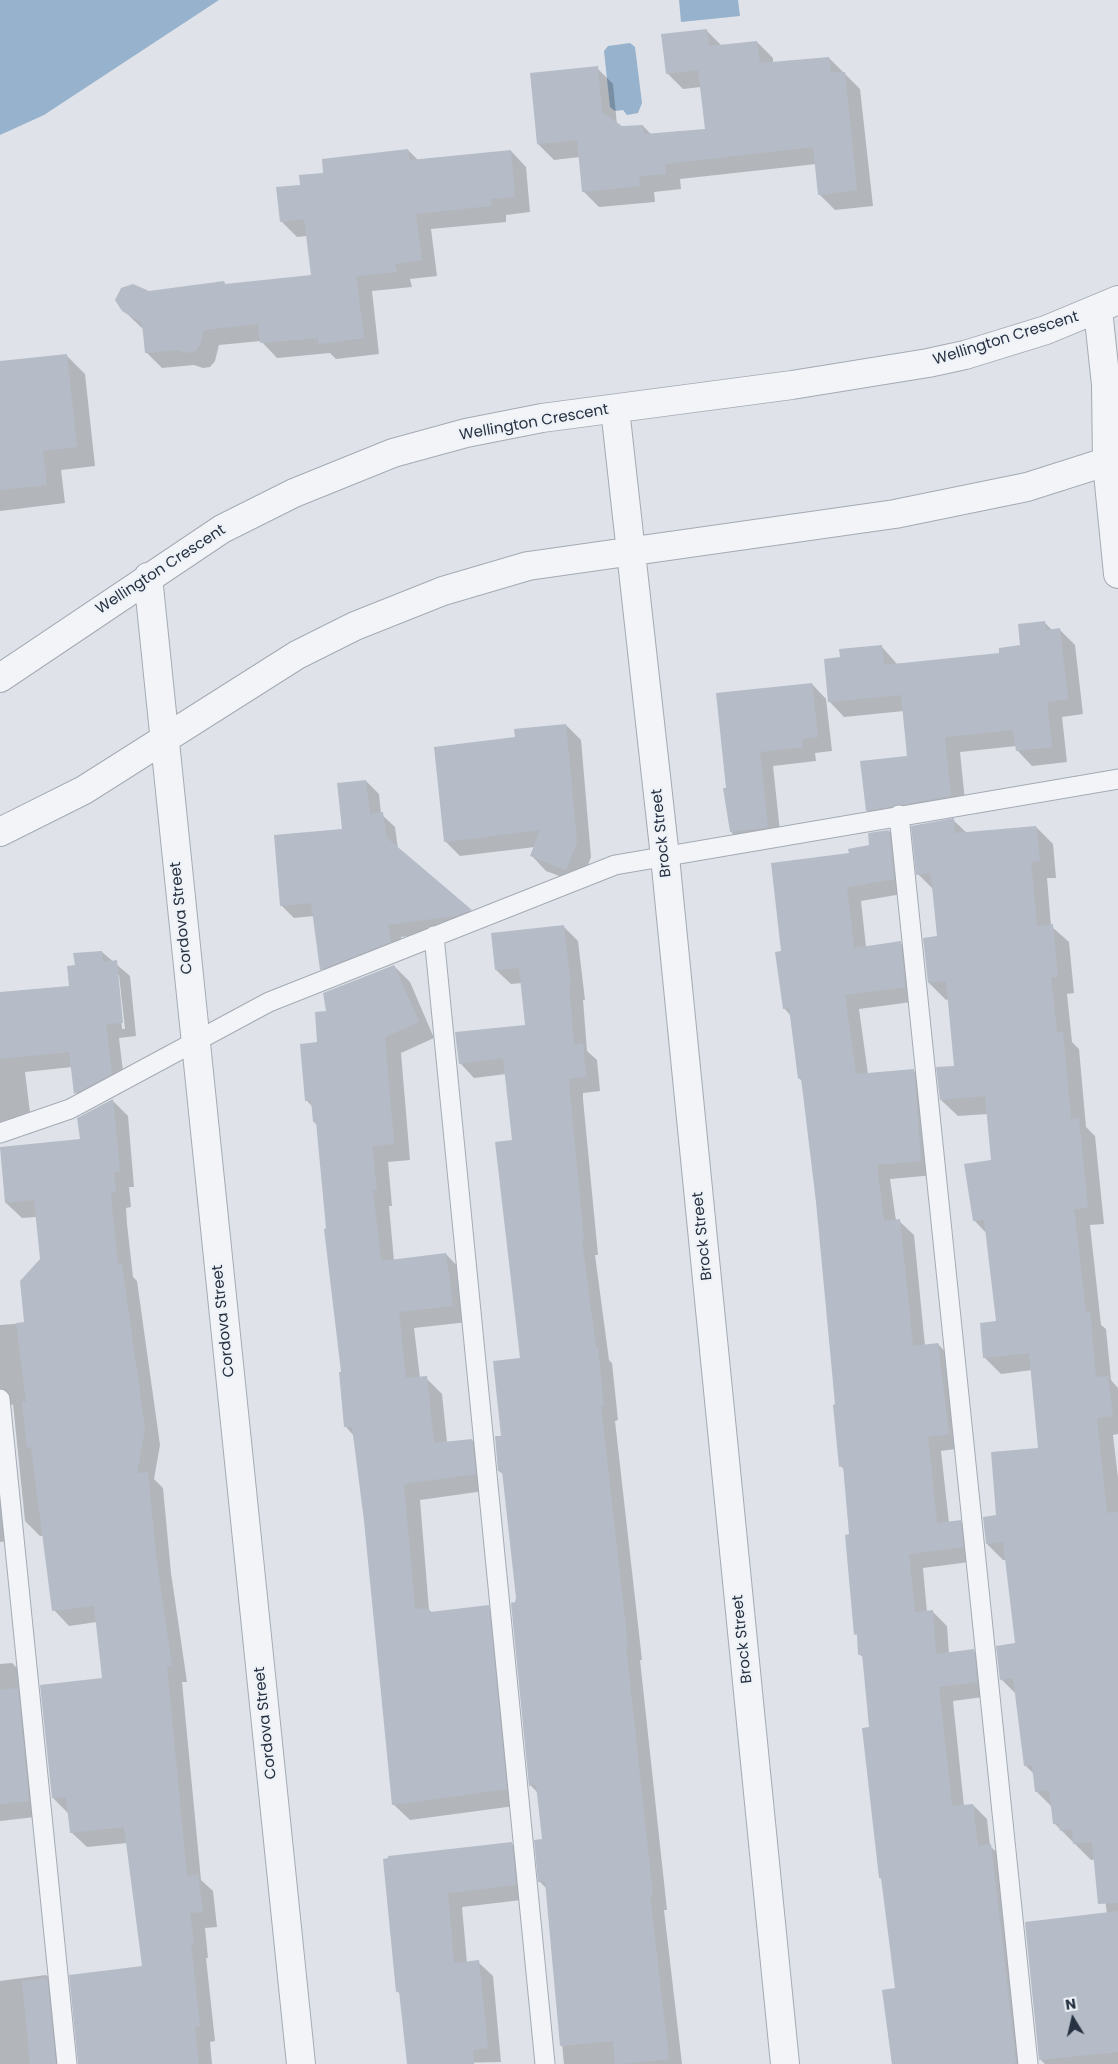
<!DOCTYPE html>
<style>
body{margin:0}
#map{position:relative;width:1118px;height:2064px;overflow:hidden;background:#dfe3e9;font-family:Poppins,sans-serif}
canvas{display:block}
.north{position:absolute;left:1048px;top:1994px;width:50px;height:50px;-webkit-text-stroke:4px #eef2f7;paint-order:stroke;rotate:351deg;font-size:14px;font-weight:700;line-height:20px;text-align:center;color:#263142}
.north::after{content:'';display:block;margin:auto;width:18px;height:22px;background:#263142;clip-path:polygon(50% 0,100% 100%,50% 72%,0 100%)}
</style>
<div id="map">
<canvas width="1118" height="2064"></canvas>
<div class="north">N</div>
</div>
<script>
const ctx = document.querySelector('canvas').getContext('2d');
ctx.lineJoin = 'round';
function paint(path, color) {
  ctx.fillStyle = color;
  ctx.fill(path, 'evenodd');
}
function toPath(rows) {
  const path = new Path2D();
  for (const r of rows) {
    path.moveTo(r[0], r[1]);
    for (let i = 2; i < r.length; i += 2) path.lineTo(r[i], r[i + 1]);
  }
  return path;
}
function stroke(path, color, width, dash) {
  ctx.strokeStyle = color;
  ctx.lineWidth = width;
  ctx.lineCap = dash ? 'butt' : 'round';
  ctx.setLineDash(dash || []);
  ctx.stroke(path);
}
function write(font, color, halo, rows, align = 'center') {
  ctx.font = font + ' Poppins,sans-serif';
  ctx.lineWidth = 4.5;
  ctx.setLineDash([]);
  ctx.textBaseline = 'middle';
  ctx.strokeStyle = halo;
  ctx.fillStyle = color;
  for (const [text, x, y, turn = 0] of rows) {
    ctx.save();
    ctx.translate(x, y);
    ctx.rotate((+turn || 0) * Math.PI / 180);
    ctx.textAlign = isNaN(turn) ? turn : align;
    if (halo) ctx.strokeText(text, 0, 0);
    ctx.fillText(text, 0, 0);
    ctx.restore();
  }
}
paint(toPath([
 [0,0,219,0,44,115,0,135],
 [679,0,738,0,740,16,681,22],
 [630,43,635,47,642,103,638,113,627,115,623,110,615,111,610,107,604,51,608,46]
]), '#96b2cc');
paint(toPath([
 [707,31,722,46,757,42,773,58,773,63,829,58,860,89,873,206,835,210,819,194,816,164,680,179,681,189,654,192,655,202,599,207,583,191,580,157,554,160,538,144,597,68,613,84,617,125,622,128,643,126,652,135,706,130,701,87,683,89,667,73],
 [408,150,418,160,511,151,526,167,530,212,506,215,506,222,431,229,437,276,410,279,412,287,372,291,379,354,336,359,330,353,277,358,261,341,219,345,215,361,210,367,203,368,194,365,162,368,146,352,144,330,123,310,149,292,224,282,226,285,312,276,307,236,297,237,281,221,301,186,325,174],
 [66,355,85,374,95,466,61,470,65,503,0,511,0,362],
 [1045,623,1053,631,1060,630,1075,645,1083,714,1062,717,1067,762,1032,766,1017,750,1016,746,960,752,966,811,882,826,867,810,909,757,904,711,844,717,829,701,842,659,882,647,897,664,1001,654,1021,646],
 [812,684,826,699,832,751,815,753,816,761,773,766,781,841,745,846,731,832,728,789],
 [566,725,581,740,591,857,581,884,546,871,532,856,535,847,460,856,445,841,516,738],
 [366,781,379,794,381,814,395,827,398,849,483,923,468,929,401,937,403,955,334,982,322,969,314,916,294,918,281,905,343,830],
 [953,820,967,833,1036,827,1053,844,1056,878,1047,878,1051,926,1069,942,1074,993,1067,994,1072,1042,1079,1049,1086,1127,1095,1136,1104,1224,1090,1225,1101,1325,1106,1329,1111,1380,1118,1388,1118,1434,1113,1435,1118,1478,1118,2064,1045,2064,1040,2059,1107,1914,1100,1862,1098,1859,1091,1860,1054,1823,1052,1807,1036,1791,1034,1774,1025,1765,1017,1695,1001,1679,1017,1644,1006,1560,1003,1560,987,1544,997,1517,1040,1449,1032,1370,1001,1374,984,1357,997,1322,987,1234,974,1220,993,1162,988,1114,958,1116,941,1100,955,1067,949,999,946,1000,929,983,938,937,934,890,918,874],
 [889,831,903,845,908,893,861,901,866,947,900,943,915,957,919,1001,859,1009,868,1074,913,1070,928,1085,935,1175,890,1179,896,1221,899,1221,914,1235,925,1346,938,1344,952,1359,963,1448,941,1451,949,1523,960,1521,974,1536,977,1561,923,1568,927,1612,933,1612,947,1626,949,1654,973,1650,988,1665,991,1696,953,1701,964,1806,973,1805,987,1819,990,1846,1005,1860,1029,2064,892,2064,883,1991,897,1990,883,1880,880,1878,871,1728,864,1658,859,1654,858,1637,856,1634,851,1535,844,1470,841,1466,824,1270,803,1082,799,1078,791,1016,784,1008,783,952,851,854,871,847],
 [564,927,578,941,585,1000,583,1000,587,1051,597,1060,600,1091,583,1093,583,1099,598,1255,595,1255,609,1360,612,1363,618,1420,615,1421,642,1660,640,1660,667,1910,664,1910,682,2064,564,2064,547,1889,540,1882,543,1840,538,1793,530,1785,517,1598,504,1475,499,1471,502,1437,521,1359,513,1141,506,1074,474,1078,460,1063,527,1026,522,983,511,984,496,970],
 [102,952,130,976,136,1036,119,1038,125,1088,89,1107,76,1093,72,1067,25,1072,32,1129,0,1139,0,994,70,987,76,966],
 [117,975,119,975,125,1029,122,1029],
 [394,966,410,982,434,1038,401,1053,410,1160,388,1162,392,1206,389,1206,394,1261,446,1254,462,1271,468,1322,414,1328,420,1378,426,1378,442,1394,447,1442,472,1440,488,1456,491,1490,420,1500,429,1610,433,1613,488,1607,504,1623,522,1805,410,1820,393,1804,365,1521,354,1436,346,1427,343,1373,317,1125,314,1122,313,1107,306,1100,327,1012],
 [112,1100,128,1116,134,1187,129,1187,131,1207,126,1208,127,1224,133,1277,137,1281,160,1445,154,1479,163,1488,171,1573,187,1682,182,1682,201,1880,213,1891,217,1927,205,1928,208,1958,206,1958,215,2041,210,2042,212,2064,79,2064,144,1967,127,1843,87,1847,71,1832,68,1813,53,1798,104,1679,97,1622,69,1626,54,1610,44,1536,40,1536,25,1521,13,1404,5,1409,16,1540,0,1542,0,1325,26,1323,41,1260,37,1217,22,1218,6,1203,81,1140],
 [12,1663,28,1679,44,1816,0,1821,0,1664],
 [511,1843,526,1858,530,1899,462,1907,467,1963,478,1962,493,1976,501,2062,411,2064,401,1995,397,1991,384,1860],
 [46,1975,62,1990,69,2064,0,2064,0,1981]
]), '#0003');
paint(toPath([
 [707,29,709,46,757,41,760,63,829,57,831,72,845,72,857,190,818,195,813,147,665,164,666,174,639,176,640,186,582,192,577,140,537,144,530,73,598,66,602,112,622,126,643,125,644,134,705,129,698,70,666,74,661,34],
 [408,149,410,160,511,150,515,197,491,199,491,206,416,214,422,260,395,264,397,272,356,276,364,338,319,344,318,338,260,343,258,324,204,330,200,345,195,351,187,353,177,350,145,353,142,323,122,311,115,300,121,288,133,284,149,291,224,281,225,284,311,275,304,219,280,222,276,187,300,185,299,175,323,173,322,159],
 [67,354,77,447,43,451,47,485,0,490,0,361],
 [1045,621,1046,630,1060,628,1068,699,1047,702,1052,747,1016,751,1013,730,945,737,951,796,866,811,860,761,907,756,901,695,828,702,824,659,840,657,839,649,882,645,884,665,999,653,999,648,1020,645,1018,624],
 [812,683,818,737,802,739,803,747,760,752,768,827,730,832,723,788,726,788,716,693],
 [566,724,577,842,566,870,530,856,540,830,444,842,434,747,515,737,514,729],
 [366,780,370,814,383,812,386,837,472,910,455,916,388,925,391,942,320,970,311,903,280,906,274,835,342,829,337,783],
 [954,818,955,833,1036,826,1040,861,1031,862,1037,926,1053,924,1058,977,1051,977,1057,1032,1063,1032,1071,1119,1079,1118,1088,1208,1074,1209,1086,1312,1090,1311,1096,1377,1108,1376,1113,1416,1097,1418,1107,1513,1118,1512,1118,1903,1098,1904,1092,1842,1073,1844,1072,1829,1060,1831,1059,1824,1053,1824,1049,1790,1035,1792,1032,1765,1024,1766,1013,1678,1000,1680,996,1646,1015,1643,1003,1542,986,1544,983,1517,996,1515,991,1452,1038,1448,1029,1353,983,1358,980,1323,996,1321,984,1220,973,1221,964,1164,991,1160,985,1096,940,1100,936,1067,954,1066,946,981,928,983,923,938,937,936,931,877,929,873,916,875,911,826],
 [889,830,894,879,847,887,854,948,901,941,905,987,845,995,856,1074,914,1069,921,1161,877,1165,884,1221,900,1219,913,1346,938,1343,949,1434,928,1437,937,1523,961,1520,963,1547,909,1554,915,1612,933,1610,936,1654,974,1649,977,1682,939,1687,952,1806,973,1804,978,1846,991,1844,1016,2062,1013,2064,892,2064,882,1990,895,1988,881,1878,879,1878,862,1728,869,1727,862,1654,858,1655,857,1634,854,1635,845,1535,849,1534,843,1466,839,1467,833,1405,835,1404,816,1202,801,1078,798,1079,789,1008,783,1009,775,952,781,951,771,863,849,853,848,849,869,845,868,833],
 [564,925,571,986,569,986,574,1045,583,1044,586,1077,569,1079,569,1083,584,1241,582,1241,596,1347,598,1347,604,1406,601,1406,628,1646,626,1646,653,1896,650,1896,669,2059,622,2064,615,2064,613,2041,560,2046,545,1882,538,1882,534,1840,542,1839,536,1785,529,1786,511,1603,515,1602,516,1598,502,1471,498,1471,495,1436,501,1436,493,1361,520,1358,495,1142,512,1140,503,1058,459,1064,455,1032,525,1025,519,968,495,970,491,933],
 [102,951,103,962,117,960,123,1023,106,1024,112,1074,74,1094,69,1052,0,1059,0,992,69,986,67,966,75,965,73,953],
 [394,965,419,1022,385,1037,394,1144,372,1146,377,1190,373,1190,381,1261,446,1253,453,1306,399,1312,406,1378,427,1376,434,1443,472,1439,476,1474,404,1484,415,1609,429,1608,430,1612,489,1605,507,1789,392,1805,364,1521,352,1427,344,1427,339,1372,341,1372,324,1229,326,1228,316,1122,313,1122,311,1100,305,1101,300,1044,317,1042,315,1012,326,1011,323,993],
 [113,1099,120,1171,114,1172,116,1192,111,1193,112,1208,118,1264,122,1264,145,1429,137,1473,148,1472,156,1556,172,1666,167,1667,187,1876,198,1874,203,1912,190,1913,194,1943,191,1943,200,2026,195,2027,199,2064,78,2064,69,1975,142,1966,124,1827,70,1833,66,1797,52,1798,40,1685,102,1678,94,1606,52,1611,31,1447,27,1448,22,1402,26,1402,16,1323,24,1322,20,1281,40,1259,34,1200,5,1203,0,1147,80,1139,77,1118],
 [18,1688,29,1801,0,1804,0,1690],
 [512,1842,516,1885,448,1893,454,1963,479,1960,488,2048,473,2050,474,2064,407,2064,399,1991,396,1992,383,1859,388,1858,388,1856],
 [1118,1911,1118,2052,1039,2060,1025,1922],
 [47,1978,56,2064,30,2064,22,1981]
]), '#b5bcc7');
const lane = toPath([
 [899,815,1028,2064],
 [434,936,545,2064],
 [0,1133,70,1109,269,1002,615,865,1118,779],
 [0,1399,67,2064]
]);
const street = toPath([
 [1098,310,1106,385,1107,463,1118,574],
 [615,409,665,857,785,2064],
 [148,577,301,2064],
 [0,678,222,529,294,493,393,453,466,433,542,418,792,385,928,363,965,355,1046,330,1118,300],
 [0,832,84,790,297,655,355,626,443,591,528,566,895,514,1027,487,1118,458]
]);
stroke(lane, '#a4aab4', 21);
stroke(street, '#a4aab4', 30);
stroke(lane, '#f2f4f7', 19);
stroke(street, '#f2f4f7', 28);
write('15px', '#263142', '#eef2f7', [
 ["Wellington Crescent",1006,339,-17],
 ["Wellington Crescent",534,423,-10],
 ["Wellington Crescent",161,570,-33],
 ["Brock Street",662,833,-96],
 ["Cordova Street",182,918,-96],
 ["Brock Street",703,1236,-96],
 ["Cordova Street",224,1321,-96],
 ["Brock Street",743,1639,-96],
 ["Cordova Street",266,1723,-96]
]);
</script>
